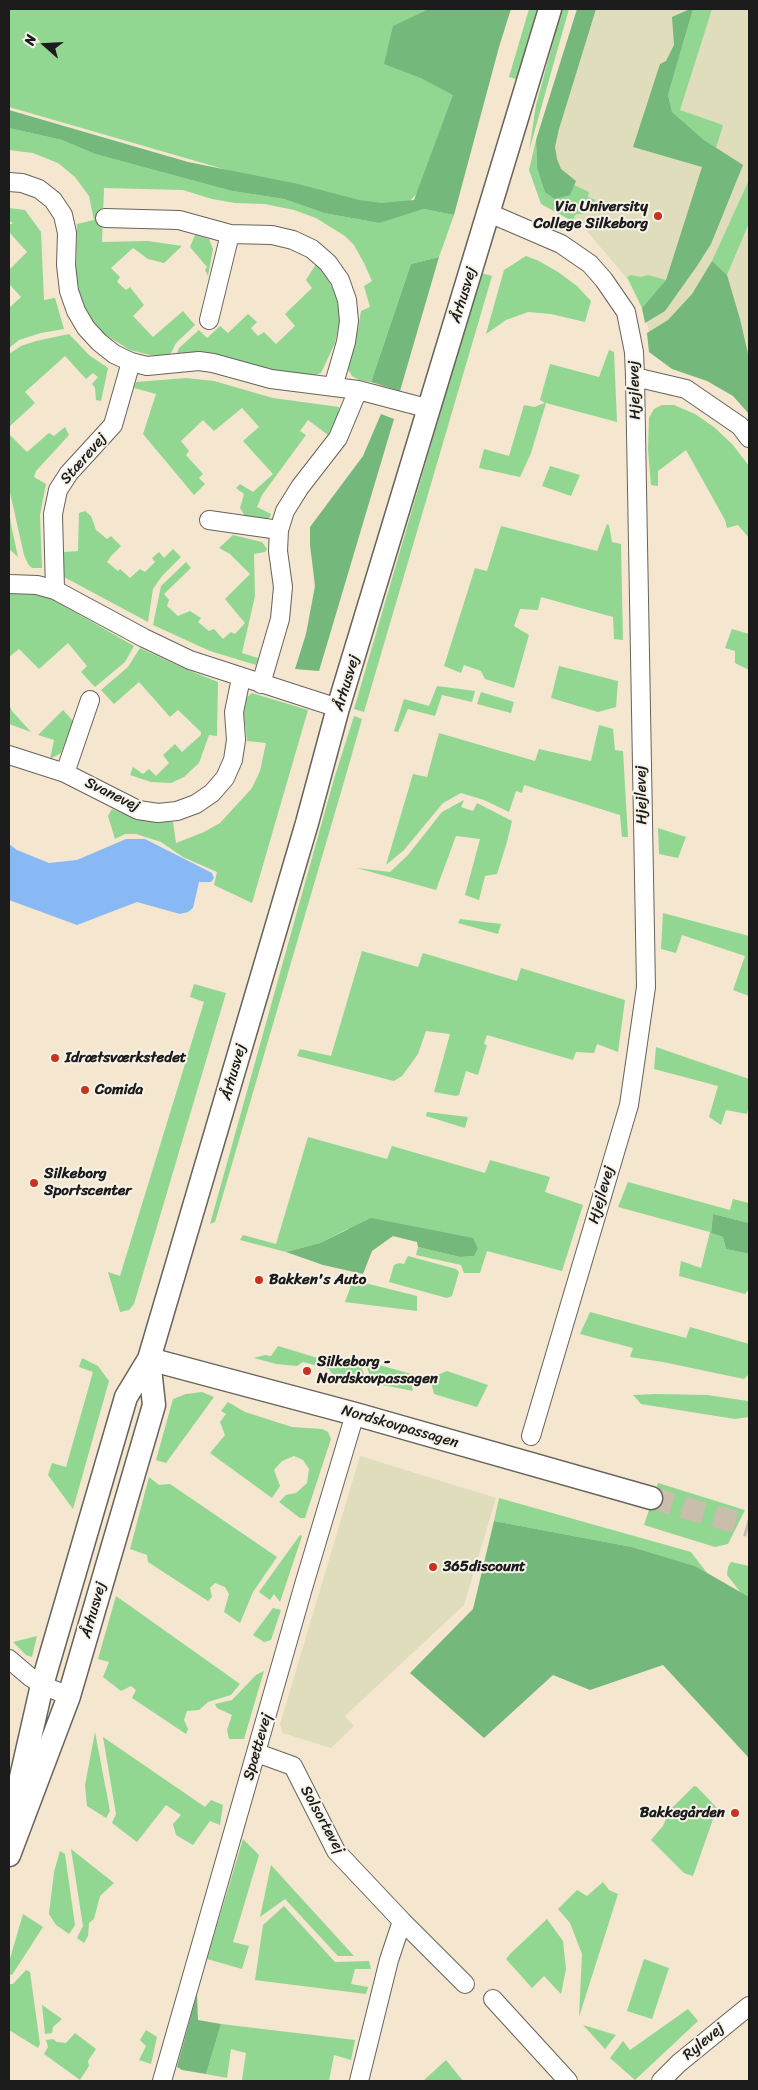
<!DOCTYPE html>
<meta charset="utf-8">
<style>
body{margin:0}
#map{position:relative;width:758px;height:2090px;overflow:hidden;background:#f4e6cf;font-family:Sriracha,sans-serif}
canvas{display:block}
.frame{position:absolute;inset:0;border:10px solid #1c1c1c;pointer-events:none}
.north{position:absolute;left:20px;top:20px;width:50px;height:50px;-webkit-text-stroke:4px #f7f3e8;paint-order:stroke;rotate:289deg;font-size:14px;font-weight:700;line-height:20px;text-align:center;color:#1c1c1c}
.north::after{content:'';display:block;margin:auto;width:18px;height:22px;background:#1c1c1c;clip-path:polygon(50% 0,100% 100%,50% 72%,0 100%)}
</style>
<div id="map">
<canvas width="758" height="2090"></canvas>
<div class="frame"></div>
<div class="north">N</div>
</div>
<script>
const ctx = document.querySelector('canvas').getContext('2d');
ctx.lineJoin = 'round';
function paint(path, color) {
  ctx.fillStyle = color;
  ctx.fill(path, 'evenodd');
}
function toPath(rows) {
  const path = new Path2D();
  for (const r of rows) {
    path.moveTo(r[0], r[1]);
    for (let i = 2; i < r.length; i += 2) path.lineTo(r[i], r[i + 1]);
  }
  return path;
}
function stroke(path, color, width, dash) {
  ctx.strokeStyle = color;
  ctx.lineWidth = width;
  ctx.lineCap = dash ? 'butt' : 'round';
  ctx.setLineDash(dash || []);
  ctx.stroke(path);
}
function write(font, color, halo, rows, align = 'center') {
  ctx.font = font + ' Sriracha,sans-serif';
  ctx.lineWidth = 4;
  ctx.setLineDash([]);
  ctx.textBaseline = 'middle';
  ctx.strokeStyle = halo;
  ctx.fillStyle = color;
  for (const [text, x, y, turn = 0] of rows) {
    ctx.save();
    ctx.translate(x, y);
    ctx.rotate((+turn || 0) * Math.PI / 180);
    ctx.textAlign = isNaN(turn) ? turn : align;
    if (halo) ctx.strokeText(text, 0, 0);
    ctx.fillText(text, 0, 0);
    ctx.restore();
  }
}
paint(toPath([
 [584,9,749,9,749,410,735,393,655,349,635,288,587,231,545,202,567,61],
 [360,1456,496,1498,464,1605,345,1716,354,1726,331,1748,283,1733,280,1724]
]), '#dfddbb');
paint(toPath([
 [9,9,497,9,423,187,394,218,424,209,454,215,439,257,411,264,371,382,359,380,352,376,347,368,358,330,361,311,370,307,364,286,372,281,364,263,354,245,345,236,316,218,294,210,265,204,235,203,212,199,183,190,104,188,102,242,148,241,182,246,164,263,148,259,133,248,111,268,120,277,117,282,126,290,130,287,144,305,133,316,153,337,183,311,195,325,176,343,171,353,167,356,150,355,130,350,104,334,90,318,85,308,78,289,76,274,77,224,94,220,89,196,75,177,58,163,33,153,9,150,9,128,62,140,95,154,232,191,284,199,324,213,379,223,393,218,9,107],
 [529,9,537,9,516,79,509,77],
 [562,9,569,9,529,151,536,105],
 [693,9,712,9,680,110,723,125,716,148,704,140,672,112,668,95],
 [536,140,537,167,569,195,574,185,589,192,588,197,596,200,583,214,576,214,572,221,541,204,529,170],
 [749,180,748,199,749,223,727,275,712,261],
 [9,208,25,210,41,232,44,300,55,298,64,329,41,333,19,340,9,348,9,308,21,297,9,284,9,270,27,252,9,232,9,225,13,223,9,221],
 [195,235,209,239,213,249,208,276,205,270,207,267,190,247],
 [526,256,539,261,558,272,577,286,591,301,585,322,551,314,528,312,506,320,486,334,504,270],
 [316,264,325,274,336,295,340,318,335,343,321,373,312,376,273,371,228,357,204,353,176,356,179,348,199,330,207,338,220,326,228,333,248,314,257,322,251,328,258,336,264,332,276,344,295,326,285,314,312,288,306,280],
 [481,273,492,276,364,712,354,709],
 [631,275,641,277,648,275,666,280,642,308,627,277],
 [69,334,89,355,108,368,101,401,96,400,95,388,92,384,98,377,93,373,86,379,65,356,25,392,35,403,9,427,9,354,21,346,36,341],
 [609,350,614,352,617,422,546,403,531,453,520,477,479,468,484,449,509,456,524,405,534,407,545,403,540,400,550,364,599,377],
 [186,378,214,381,273,398,339,407,338,416,328,435,308,420,300,431,306,435,262,495,257,507,271,514,270,517,263,521,246,518,240,508,244,494,236,488,240,484,253,492,273,474,243,441,259,427,242,408,214,431,203,420,181,441,189,451,186,455,203,474,199,478,205,484,194,495,143,434,156,394,134,388,136,382],
 [662,405,674,405,695,414,714,427,733,445,749,466,749,538,738,525,727,528,725,520,686,450,658,471,658,486,651,485,648,450,649,418,654,409],
 [65,427,69,435,36,471,34,477,46,484,40,515,42,568,32,568,28,564,24,555,9,488,9,434,27,452,49,433,54,436],
 [550,466,580,475,571,496,542,486],
 [85,511,91,516,96,530,107,539,111,536,121,546,111,556,107,562,118,571,120,569,130,578,140,569,145,572,155,562,152,558,159,552,164,558,173,549,181,557,162,576,153,589,148,622,62,576,64,552,78,551,79,513],
 [9,512,12,529,18,557,9,549],
 [607,524,609,525,612,542,621,544,623,640,614,639,613,617,541,597,538,610,520,609,514,626,529,635,514,688,485,679,481,671,464,665,461,673,444,666,475,568,487,571,501,526,597,551],
 [233,535,262,542,267,549,265,552,254,554,255,596,242,653,258,658,256,665,210,651,153,625,161,586,186,562,191,568,164,594,169,600,167,606,178,616,190,611,201,618,198,622,209,631,214,629,223,639,231,632,235,634,245,623,225,599,250,574,230,554,219,548],
 [28,593,52,599,134,646,125,662,95,687,81,672,87,666,68,643,39,669,19,649,9,657,9,594],
 [732,629,749,634,749,670,735,663,735,651,725,648],
 [140,648,181,667,218,682,217,736,209,735,199,763,184,777,171,783,151,782,130,775,133,767,143,774,149,769,156,776,169,763,163,755,175,744,182,752,201,735,201,732,178,710,170,717,139,682,114,704,101,690,128,667],
 [559,666,618,681,616,707,598,712,551,698],
 [437,686,475,691,472,702,442,695,435,716,408,709,398,732,394,731,404,699,429,706],
 [481,692,514,702,511,713,477,704],
 [252,693,308,710,252,903,214,885,217,872,183,857,161,842,136,834,125,834,115,839,108,816,112,809,139,820,173,822,176,843,204,832,220,823,252,788,260,771,266,743,247,741,244,715,246,698],
 [9,705,12,711,31,732,9,724],
 [63,710,73,721,61,753,50,759,54,740,38,735],
 [354,716,362,719,346,775,215,1222,210,1224,334,779],
 [599,725,613,729,615,750,623,751,628,837,622,837,620,815,524,785,522,793,516,791,509,812,484,800,461,793,443,803,404,850,386,865,413,774,427,777,439,733,535,761,539,749,591,761],
 [464,800,461,807,473,811,477,803,512,821,507,842,497,874,485,876,479,900,465,895,480,839,456,836,436,890,357,868,390,872,408,855,442,812],
 [658,828,686,837,678,858,659,854],
 [663,913,749,936,749,996,733,990,745,956,682,935,676,953,661,949],
 [460,919,501,924,498,934,458,923],
 [362,951,418,967,423,953,517,981,521,968,625,1000,618,1052,597,1044,594,1053,576,1052,573,1060,487,1035,484,1044,487,1045,478,1075,466,1071,459,1095,456,1096,434,1092,450,1034,426,1031,418,1054,402,1076,394,1081,297,1056,300,1049,331,1056],
 [194,984,226,993,134,1304,129,1310,120,1312,108,1272,120,1276,204,1002,190,997],
 [656,1047,749,1079,749,1104,747,1114,726,1110,721,1125,709,1117,718,1086,654,1069],
 [427,1112,468,1117,465,1128,426,1116],
 [308,1137,387,1159,392,1146,485,1173,490,1160,550,1177,545,1192,583,1205,562,1271,487,1251,480,1273,464,1273,461,1265,416,1255,418,1247,460,1257,474,1256,478,1249,347,1229,320,1243,286,1252,240,1240,243,1235,276,1244],
 [628,1182,730,1210,733,1199,749,1203,749,1223,713,1214,711,1233,723,1237,726,1249,749,1254,749,1289,745,1294,679,1276,681,1261,701,1268,710,1232,618,1207],
 [408,1256,456,1269,459,1272,452,1296,447,1298,389,1282,394,1265,399,1263,404,1264],
 [353,1280,417,1296,417,1311,345,1302],
 [590,1312,686,1338,690,1327,749,1344,749,1374,744,1379,663,1362,630,1357,633,1348,580,1334],
 [278,1346,341,1365,359,1362,368,1383,333,1375,329,1369,303,1362,297,1366,276,1364,254,1358,265,1355,271,1356],
 [82,1358,98,1366,109,1381,73,1509,48,1475,52,1463,66,1467,93,1372,79,1367],
 [365,1361,422,1377,421,1379,411,1382,413,1391,372,1383],
 [447,1371,488,1385,477,1407,434,1394,430,1378],
 [202,1392,214,1397,166,1463,156,1460,173,1399,186,1394],
 [655,1394,707,1395,748,1401,749,1417,735,1419,641,1404,633,1395],
 [228,1402,245,1412,292,1427,322,1429,328,1432,331,1439,305,1518,300,1518,279,1502,286,1495,296,1493,307,1483,309,1469,303,1460,294,1456,282,1461,274,1470,280,1486,272,1498,210,1453,225,1435,220,1422,226,1414,221,1411],
 [149,1477,159,1485,170,1484,277,1557,253,1592,240,1623,224,1612,229,1594,225,1587,215,1583,210,1588,212,1597,208,1601,148,1562,147,1555,130,1549],
 [658,1483,745,1510,728,1544,715,1547,644,1525],
 [499,1498,691,1552,707,1573,695,1566,632,1547,494,1521],
 [300,1535,302,1536,280,1602,274,1594,270,1600,259,1592],
 [731,1562,749,1566,749,1597,741,1593,727,1575,728,1567],
 [116,1596,240,1684,231,1695,208,1702,199,1710,187,1711,184,1720,188,1729,186,1734,132,1698,136,1690,131,1686,121,1691,103,1677,109,1662,98,1659],
 [273,1608,281,1610,271,1640,264,1642,253,1635],
 [37,1636,32,1657,26,1655,13,1642],
 [264,1671,244,1739,229,1739,227,1730,232,1715,217,1708,215,1704,232,1700,256,1675],
 [95,1732,110,1811,106,1818,87,1806,85,1785],
 [103,1737,205,1807,211,1800,223,1805,220,1825,210,1821,193,1845,176,1835,173,1824,181,1815,166,1805,137,1842,112,1823,116,1814],
 [694,1786,697,1787,717,1808,693,1876,684,1873,651,1840,663,1826,669,1811],
 [243,1839,259,1855,233,1942,249,1946,242,1969,207,1959],
 [71,1849,114,1883,100,1896,94,1919,89,1923,88,1936,84,1943,77,1938,83,1926],
 [60,1851,65,1854,75,1925,69,1934,56,1925,49,1914,54,1872],
 [271,1865,354,1956,338,1956,285,1899,260,1917],
 [603,1882,609,1890,618,1894,579,2017,582,1954,570,1923,558,1909,577,1890,587,1896],
 [284,1906,335,1962,369,1961,371,1969,355,1969,351,1984,368,1987,366,1994,255,1980,263,1925],
 [23,1914,43,1927,12,1975,9,1974,9,1962],
 [547,1919,563,1941,566,1969,561,1994,544,1976,532,1988,506,1959,510,1954],
 [644,1959,669,1968,652,2019,627,2011],
 [26,1970,30,1972,40,2044,38,2048,9,2030,9,1984,13,1984],
 [42,2005,62,2019,53,2027,52,2033,45,2034],
 [688,2009,698,2021,635,2080,610,2058,623,2041,630,2050],
 [221,2024,355,2040,351,2060,334,2055,329,2081,250,2081,242,2080,246,2053,231,2049,227,2078,206,2074],
 [583,2025,616,2035,605,2049],
 [146,2030,157,2037,151,2064,139,2060,146,2046,140,2040],
 [75,2033,96,2049,88,2061,89,2066,80,2080,44,2054,48,2047,46,2040,53,2039,57,2042,66,2043],
 [446,2060,463,2081,423,2081]
]), '#91d791');
paint(toPath([
 [429,9,511,9,499,47,454,215,424,209,379,223,324,213,284,199,232,191,95,154,62,140,9,128,9,110,188,162,298,184,359,200,381,203,414,200,453,95,421,78,384,64,393,26],
 [577,9,596,9,559,129,555,147,557,159,561,169,576,181,570,195,555,199,545,192,537,167,536,140],
 [690,9,693,9,668,95,672,112,704,140,743,165,711,244,697,266,665,311,645,323,642,308,666,280,702,167,633,147,660,64,666,61,674,45,672,17],
 [439,257,400,391,371,382,411,264],
 [712,261,727,275,740,319,749,358,749,414,733,396,707,381,672,369,649,352,647,333,668,320,692,294],
 [381,414,394,419,319,671,295,669,306,634,315,586,310,545,310,527,363,456],
 [713,1214,749,1223,749,1254,726,1249,723,1237,711,1233],
 [371,1218,473,1238,478,1249,474,1256,460,1257,418,1247,417,1242,393,1236,372,1251,363,1274,323,1265,286,1252,320,1243],
 [494,1521,632,1547,695,1566,749,1597,749,1758,663,1665,590,1690,553,1675,484,1738,410,1673,473,1609],
 [197,1994,198,2020,221,2024,206,2074,182,2070,177,2067]
]), '#74b87b');
paint(toPath([
 [126,839,145,839,212,873,214,878,211,882,199,882,193,908,188,912,180,914,137,902,77,925,9,900,9,844,17,850,49,863,77,860]
]), '#89b9f4');
stroke(toPath([
 [651,1498,749,1526]
]), '#c9beab', 22, [22, 11]);
const minor = toPath([
 [9,182,22,183,39,189,53,200,63,215,67,233,66,265,69,291,76,311,86,328,99,342,114,354,131,362,147,366,199,361,213,363,271,379,358,390,430,409],
 [489,213,561,244,590,264,604,280,626,312,634,352,635,377,646,987,629,1105,531,1436],
 [105,218,179,220,230,234,272,235,293,240,312,249,328,263,340,280,347,300,349,321,346,342,333,387],
 [209,320,230,234],
 [635,377,686,389,740,426,749,438],
 [209,520,279,530],
 [9,584,37,585,55,590,144,638,190,660,338,708],
 [55,590,53,514,58,490,69,473,113,425,131,362],
 [261,684,280,619,283,587,278,551,279,530,285,511,300,487,338,438,358,390],
 [9,755,65,773,138,810,158,813,177,811,196,804,212,793,225,778,233,760,236,740,234,712,241,678],
 [65,773,90,700],
 [9,1659,30,1677,42,1685,69,1696],
 [257,1753,293,1766,336,1851,402,1921,465,1984],
 [493,1999,568,2081],
 [162,2081,303,1588,355,1414],
 [359,2081,389,1960,402,1921],
 [661,2081,679,2063,749,2006]
]);
const tertiary = toPath([
 [149,1359,355,1414,651,1498],
 [9,1830,42,1685,126,1397,149,1359,307,823,338,708,550,9],
 [9,1855,69,1696,154,1405,149,1359]
]);
stroke(minor, '#68635b', 20);
stroke(tertiary, '#68635b', 25);
stroke(minor, '#fff', 18);
stroke(tertiary, '#fff', 22);
for (const [x, y, r, color] of [
 [658,216,5,"#c8321e"],
 [55,1058,5,"#c8321e"],
 [85,1090,5,"#c8321e"],
 [34,1183,5,"#c8321e"],
 [259,1280,5,"#c8321e"],
 [307,1371,5,"#c8321e"],
 [433,1567,5,"#c8321e"],
 [735,1813,5,"#c8321e"]
]) {
  const dot = new Path2D();
  dot.arc(x, y, r, 0, 2 * Math.PI);
  ctx.fillStyle = color;
  ctx.fill(dot);
  stroke(dot, '#f7f3e8', 2);
}
write('bold 15px', '#1c1c1c', '#f7f3e8', [
 ["Via University",648,207,"right"],
 ["College Silkeborg",648,224,"right"],
 ["Idrætsværkstedet",65,1058],
 ["Comida",95,1090],
 ["Silkeborg",44,1174],
 ["Sportscenter",44,1191],
 ["Bakken's Auto",269,1280],
 ["Silkeborg -",317,1362],
 ["Nordskovpassagen",317,1379],
 ["365discount",443,1567],
 ["Bakkegården",725,1813,"right"]
], 'left');
write('15px', '#1c1c1c', '#f7f3e8', [
 ["Århusvej",464,295,-73],
 ["Hjejlevej",635,390,-92],
 ["Stærevej",84,459,-49],
 ["Århusvej",347,683,-73],
 ["Svanevej",112,795,26],
 ["Hjejlevej",642,795,-91],
 ["Århusvej",234,1072,-74],
 ["Hjejlevej",602,1195,-74],
 ["Nordskovpassagen",400,1427,16],
 ["Århusvej",94,1610,-74],
 ["Spættevej",258,1747,-74],
 ["Solsortevej",322,1820,61],
 ["Rylevej",704,2042,-40]
]);
</script>
